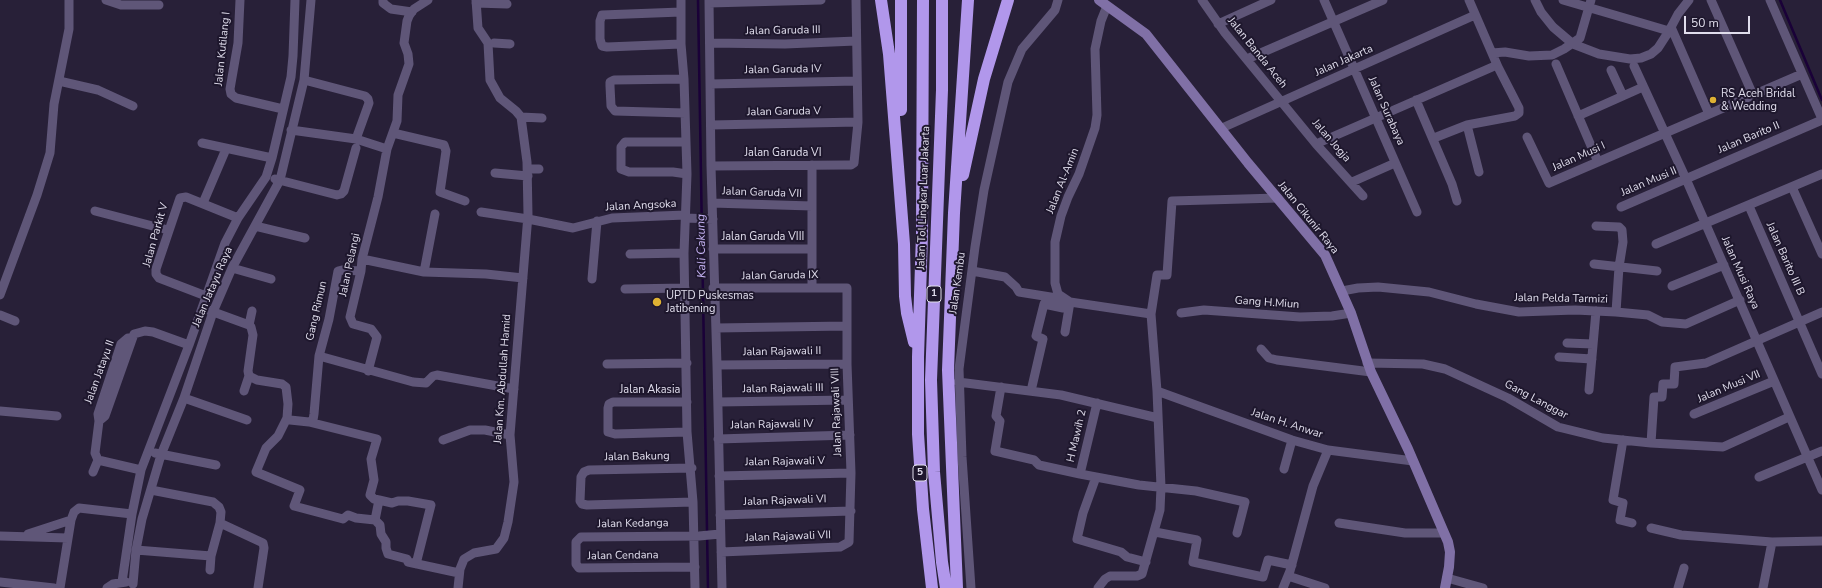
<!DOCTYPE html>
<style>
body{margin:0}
#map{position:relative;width:1822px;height:588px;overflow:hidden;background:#282038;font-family:"Nunito Sans",sans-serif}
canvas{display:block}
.scale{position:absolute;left:1684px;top:16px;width:66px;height:18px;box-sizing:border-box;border:2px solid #e0ddec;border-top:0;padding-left:5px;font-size:12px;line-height:14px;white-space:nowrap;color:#e0ddec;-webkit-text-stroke:3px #1e172d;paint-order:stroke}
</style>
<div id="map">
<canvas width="1822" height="588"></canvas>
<div class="scale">50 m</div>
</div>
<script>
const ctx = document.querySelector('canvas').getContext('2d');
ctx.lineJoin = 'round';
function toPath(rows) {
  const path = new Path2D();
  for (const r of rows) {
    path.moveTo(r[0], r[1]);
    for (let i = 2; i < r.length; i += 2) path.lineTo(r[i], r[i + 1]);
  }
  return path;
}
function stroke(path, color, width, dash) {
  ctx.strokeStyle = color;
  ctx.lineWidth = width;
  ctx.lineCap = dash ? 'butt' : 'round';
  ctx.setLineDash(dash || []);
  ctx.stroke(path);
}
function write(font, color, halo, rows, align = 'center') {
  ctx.font = font + ' "Nunito Sans",sans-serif';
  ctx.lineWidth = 4;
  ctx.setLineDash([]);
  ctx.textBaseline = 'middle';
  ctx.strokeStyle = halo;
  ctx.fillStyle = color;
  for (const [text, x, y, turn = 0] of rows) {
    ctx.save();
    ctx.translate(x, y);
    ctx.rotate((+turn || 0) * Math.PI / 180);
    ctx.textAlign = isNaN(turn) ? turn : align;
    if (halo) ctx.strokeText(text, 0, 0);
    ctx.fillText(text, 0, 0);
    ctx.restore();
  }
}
stroke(toPath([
 [698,0,708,588],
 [1780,0,1822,100]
]), '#1a0138', 2.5);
stroke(toPath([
 [106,0,121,5,159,5],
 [240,0,238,43,230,89,231,94,236,98,283,109],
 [383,0,383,3,391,9,412,12],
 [681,0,681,44,684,79,687,174,684,253,687,432,693,502,695,588],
 [709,0,711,166,717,365,722,588],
 [1202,0,1225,33,1316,144,1363,196],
 [1324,0,1417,212],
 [1535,0,1541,12,1553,27,1573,44,1599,54,1630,59,1641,58,1651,54,1658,48,1669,31,1678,14,1689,0],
 [1563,0,1669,31],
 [1711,0,1753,95],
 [1770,0,1822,119],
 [476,3,507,4],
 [709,3,821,0],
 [1107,6,1101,21,1095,49,1097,115,1095,128,1079,174,1068,197,1061,216,1055,242,1055,283,1058,294,1070,302,1151,314],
 [681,12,602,15,600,21,600,39,602,46,607,47,681,44],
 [1218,24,1271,0],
 [1671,27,1709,114],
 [494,43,510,44],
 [710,43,785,44,856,41],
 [1492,53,1505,52,1529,56,1552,55,1564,49,1580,38,1591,0],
 [1247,59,1383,0],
 [1556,64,1598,162],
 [1634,66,1686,179,1822,490],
 [1611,70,1623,96],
 [684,79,614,80,610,82,610,86,611,106,615,111,685,113],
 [304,80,365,96,368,99,369,103,356,139],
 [59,81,98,90,133,106],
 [710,84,857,81],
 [1416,100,1452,184,1457,201],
 [1578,116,1643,87],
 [521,117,542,118],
 [711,125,858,122],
 [1467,125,1479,172],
 [1222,128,1475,15],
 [291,130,356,139,387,149],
 [393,133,444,145,446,151,440,192,465,201],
 [1527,137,1549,183,1802,74],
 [1434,138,1467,125,1515,116,1519,113,1519,108,1498,67,1469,0],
 [686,142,625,142,621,147,621,169,629,172,673,172,687,174],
 [202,143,272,158],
 [1316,144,1497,65],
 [711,166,845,165,851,165,854,163,858,122,856,0],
 [528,169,539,169],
 [495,173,528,176],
 [275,179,337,195,341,194,344,191,356,148],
 [1352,182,1395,163],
 [1792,187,1822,254],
 [203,203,226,149],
 [712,203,812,206],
 [1749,206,1822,374],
 [1621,207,1822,120],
 [95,211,168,230],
 [481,212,528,219,573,228,612,218,685,215],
 [685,218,713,219],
 [255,226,305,238],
 [1596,226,1619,227,1622,230,1623,242,1619,267,1616,312],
 [1656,244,1822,174],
 [713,249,812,249],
 [630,254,684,253],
 [362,259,424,272,486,274,523,278],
 [1594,264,1657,271],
 [232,268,271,279],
 [972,271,1005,277,1016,287,1019,292,1063,299],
 [424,272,435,214],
 [592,279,597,221],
 [1672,286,1724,265],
 [812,287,812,165],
 [713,288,847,288,847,364,851,473,849,542,840,547,721,552],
 [625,289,685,288],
 [1342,291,1358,288,1378,287,1429,292,1476,304,1519,312,1575,310,1616,312,1648,315,1662,322,1686,324,1740,300],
 [0,295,37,195,50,153,54,104,69,29,69,0],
 [206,296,159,278,156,274,156,269,180,198,186,197,238,218],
 [208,310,249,325,251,327,253,335,248,371,249,376,257,380,282,384,286,387,288,404,287,418,290,420,309,422,313,420,314,414,319,356,329,319,338,271,342,270,361,271],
 [1181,313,1204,310,1300,317,1332,316,1351,313],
 [0,315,15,321],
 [249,325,252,311],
 [716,328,846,326],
 [1065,332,1070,302],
 [1567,343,1593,344],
 [1261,349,1269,358,1277,360,1371,372],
 [319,356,413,382,426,383,433,376,437,375,514,389],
 [1559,357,1592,359],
 [1367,363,1423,364,1445,369,1508,398,1558,427,1603,438,1651,443,1723,447,1789,417],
 [607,364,687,363],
 [717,365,847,364],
 [368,371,377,337,371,329,353,324,350,317,361,271,362,259,378,197,387,149,397,121,398,95,409,64,408,54,404,43,407,21,409,16,414,9,428,0],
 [958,382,1061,395,1158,418],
 [1001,387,996,416,1000,421,995,451,1034,460,1039,465,1080,474,1139,485,1196,491,1245,502,1237,533],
 [1589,390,1596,311],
 [244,391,249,376],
 [1031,391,1043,339,1036,336,1044,304,1063,308,1066,300],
 [1157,391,1292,440,1328,450,1413,461],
 [184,398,247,420],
 [687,402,613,402,609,404,608,408,608,432,615,434,687,432],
 [718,402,848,400],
 [0,411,57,416],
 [1694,414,1774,381],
 [287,418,278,436,266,448,256,472,300,490,294,506,343,519,348,515,356,518,375,520],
 [99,421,105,416,134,334,145,331,153,332,189,345],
 [309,422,377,439,371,459,374,480,370,495,374,499,379,500,375,520,380,525,381,534,386,542,386,548,388,554,407,559,408,562,459,573],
 [718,439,850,435],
 [443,440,470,430,485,430,510,435],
 [1623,440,1613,500,1623,503,1620,520,1632,523],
 [1651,443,1654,397,1662,397,1663,384,1674,384,1675,367,1706,363,1822,312],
 [155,453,216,465],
 [98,460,141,470],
 [692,468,589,470,584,472,581,477,580,501,582,504,587,505,693,502],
 [1284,469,1292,440],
 [93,472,98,460,95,453,99,421,98,414,121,344,128,338,132,338],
 [1080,474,1097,403],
 [719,476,851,473],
 [1096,477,1083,513,1077,539,1121,552,1127,557,1146,562],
 [1759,477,1822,451],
 [151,490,213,502,219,507,221,512,220,523,211,556,210,570],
 [379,500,392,503,398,501,408,501,431,505,416,564],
 [720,515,851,511],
 [220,523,263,543,264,548,258,588],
 [1339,523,1405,533,1444,533],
 [1651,528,1681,535,1772,542,1822,541],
 [1155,532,1197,540,1193,562,1263,577,1268,560,1292,565],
 [28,534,71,520],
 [0,536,68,538],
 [136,550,211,556],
 [695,567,579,568,576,564,576,542,581,537,699,536,720,534],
 [1288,576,1325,588],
 [1447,578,1483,588],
 [0,582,54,588],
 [122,582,132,514,141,470,189,345,225,243,238,218,266,177,272,158,291,77,293,56,295,0],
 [133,584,136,550,142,519,161,455,184,398,213,312,232,268,280,180,304,80,311,0],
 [60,588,71,520,74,512,79,508,132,514],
 [107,588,113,584,126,582],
 [458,588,460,569,464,559,474,553,496,549,504,538,508,522,514,482,510,435,528,215,527,162,521,117,516,111,500,98,490,80,488,43,478,28,476,0],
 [971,588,962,457,959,369,975,247,984,190,1008,82,1022,49,1055,10,1058,0],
 [1098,588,1105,579,1110,576,1137,576,1142,574,1160,510,1161,487,1157,391,1151,314,1157,275,1167,275,1172,201,1278,198],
 [1283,588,1290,571,1313,486,1328,450],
 [1678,588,1684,568],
 [1763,588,1772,542]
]), '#5f5678', 9);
stroke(toPath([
 [1099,0,1146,34,1248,163,1325,255,1351,313,1371,372,1408,449,1448,542,1450,552,1449,567,1445,588]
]), '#8070a6', 10);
stroke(toPath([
 [881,0,889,54,898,167,904,244,905,296,907,313,914,342],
 [901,0,901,110],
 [923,0,922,234,918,357,918,434,923,509,932,588],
 [942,0,942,90,931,380,934,472,942,562,946,588],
 [963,175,984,79,1008,0],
 [957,588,948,370,954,213,968,0]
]), '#b197eb', 12);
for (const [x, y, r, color] of [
 [1713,100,4,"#deb133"],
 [657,302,5,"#deb133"]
]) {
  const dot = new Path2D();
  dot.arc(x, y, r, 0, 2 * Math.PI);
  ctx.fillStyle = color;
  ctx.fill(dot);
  stroke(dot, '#1e172d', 1.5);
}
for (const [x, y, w] of [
 [934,294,14],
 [920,473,14]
]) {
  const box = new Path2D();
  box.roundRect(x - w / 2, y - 8, w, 16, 3);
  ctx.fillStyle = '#1e172d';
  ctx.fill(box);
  stroke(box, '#e0ddec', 1);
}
write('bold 10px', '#e0ddec', null, [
 ["1",934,294],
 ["5",920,473]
]);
write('11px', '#e0ddec', '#1e172d', [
 ["Jalan Garuda III",783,31,-1],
 ["Jalan Kutilang I",223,49,-84],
 ["Jalan Banda Aceh",1257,53,51],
 ["Jalan Jakarta",1344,61,-24],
 ["Jalan Garuda IV",783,70,-1],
 ["Jalan Surabaya",1386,111,66],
 ["Jalan Garuda V",784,112,-1],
 ["Jalan Barito II",1749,138,-23],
 ["Jalan Jogja",1331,141,49],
 ["Jalan Garuda VI",783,153],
 ["Jalan Musi I",1579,157,-24],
 ["Jalan Al-Amin",1063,181,-68],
 ["Jalan Musi II",1649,182,-23],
 ["Jalan Garuda VII",762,193,2],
 ["Jalan Tol Lingkar Luar Jakarta",924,198,-88],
 ["Jalan Angsoka",641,206,-3],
 ["Jalan Cikunir Raya",1308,218,51],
 ["Jalan Parkit V",156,235,-74],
 ["Jalan Garuda VIII",763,237],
 ["Jalan Barito III B",1785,259,66],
 ["Jalan Pelangi",350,265,-78],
 ["Jalan Musi Raya",1740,273,66],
 ["Jalan Garuda IX",780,276,-1],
 ["Jalan Kembu",958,283,-82],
 ["Jalan Jatayu Raya",213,287,-67],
 ["Jalan Pelda Tarmizi",1561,299,1],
 ["Gang H.Miun",1267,303,4],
 ["Gang Rimun",317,311,-77],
 ["Jalan Rajawali II",782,352,-1],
 ["Jalan Jatayu II",100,372,-70],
 ["Jalan Km. Abdullah Hamid",503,379,-86],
 ["Jalan Musi VII",1729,387,-23],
 ["Jalan Rajawali III",783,389,-1],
 ["Jalan Akasia",650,390],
 ["Gang Langgar",1536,400,28],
 ["Jalan Rajawali VIII",837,412,-92],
 ["Jalan H. Anwar",1287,424,18],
 ["Jalan Rajawali IV",772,425,-1],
 ["H Mawih 2",1077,436,-77],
 ["Jalan Bakung",637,457,-1],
 ["Jalan Rajawali V",785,462,-1],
 ["Jalan Rajawali VI",785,501,-2],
 ["Jalan Kedanga",633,524,-1],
 ["Jalan Rajawali VII",788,537,-2],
 ["Jalan Cendana",623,556,-1]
]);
write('11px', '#e0ddec', '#1e172d', [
 ["RS Aceh Bridal",1721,94],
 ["& Wedding",1721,107],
 ["UPTD Puskesmas",666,296],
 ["Jatibening",666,309]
], 'left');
write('italic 12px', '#c4b2f2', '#1e172d', [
 ["Kali Cakung",702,246,-91]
]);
</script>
